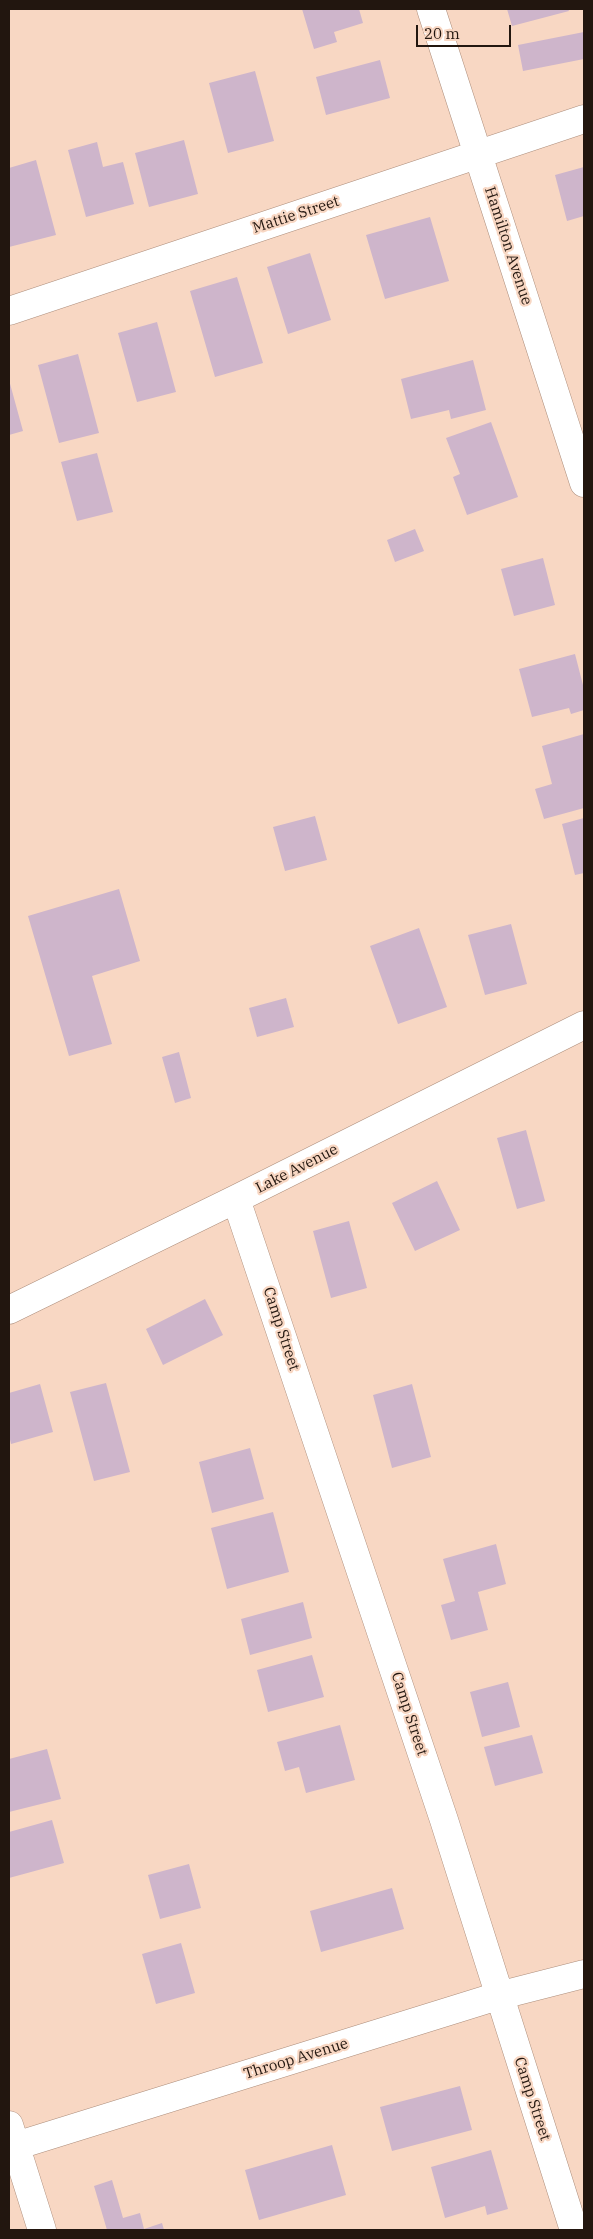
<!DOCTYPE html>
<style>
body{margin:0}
#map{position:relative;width:593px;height:2239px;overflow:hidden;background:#f8d7c3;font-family:"IBM Plex Serif",serif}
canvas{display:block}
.frame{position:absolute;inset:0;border:10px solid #22160f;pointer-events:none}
.scale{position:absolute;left:416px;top:25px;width:95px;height:22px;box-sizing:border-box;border:2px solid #22160f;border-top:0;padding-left:6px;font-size:15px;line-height:18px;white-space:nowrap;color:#22160f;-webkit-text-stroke:4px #f8d7c3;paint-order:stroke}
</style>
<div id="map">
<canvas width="593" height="2239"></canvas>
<div class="frame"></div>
<div class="scale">20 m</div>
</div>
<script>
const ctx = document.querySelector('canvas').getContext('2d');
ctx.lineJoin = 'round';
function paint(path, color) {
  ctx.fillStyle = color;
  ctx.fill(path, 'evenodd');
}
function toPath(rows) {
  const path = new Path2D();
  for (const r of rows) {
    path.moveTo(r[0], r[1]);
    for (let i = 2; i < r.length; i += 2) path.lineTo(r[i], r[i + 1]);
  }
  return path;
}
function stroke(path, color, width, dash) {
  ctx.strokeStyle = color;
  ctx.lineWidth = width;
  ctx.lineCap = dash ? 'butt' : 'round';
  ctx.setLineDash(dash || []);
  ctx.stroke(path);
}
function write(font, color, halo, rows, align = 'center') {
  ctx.font = font + ' "IBM Plex Serif",serif';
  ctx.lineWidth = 4.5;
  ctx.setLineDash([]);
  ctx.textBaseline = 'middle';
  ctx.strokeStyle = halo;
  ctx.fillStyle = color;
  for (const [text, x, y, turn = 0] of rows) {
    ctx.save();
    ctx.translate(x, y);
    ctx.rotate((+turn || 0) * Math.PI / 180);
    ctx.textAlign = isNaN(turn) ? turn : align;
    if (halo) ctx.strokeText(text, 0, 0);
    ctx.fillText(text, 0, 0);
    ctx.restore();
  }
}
paint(toPath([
 [302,9,359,9,363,23,334,32,337,42,314,49],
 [507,9,568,9,569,11,512,26],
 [584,32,584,59,523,71,518,45],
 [380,60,390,98,326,115,316,77],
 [255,71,274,141,228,153,209,83],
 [184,140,198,194,149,207,135,153],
 [97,142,103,167,123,162,134,204,86,217,68,150],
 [36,160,56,235,9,247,9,168],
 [584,167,584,216,567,221,555,175],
 [430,217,449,281,385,299,366,235],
 [310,253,331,320,288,334,267,267],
 [237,277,263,363,215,377,190,291],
 [157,322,176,392,137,402,118,333],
 [78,354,99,433,59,443,38,365],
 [473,360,486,410,451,419,449,410,411,419,401,379],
 [9,380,23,431,9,435],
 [491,422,518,497,467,515,453,477,460,474,446,438],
 [97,453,113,512,77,521,61,462],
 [415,529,424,551,395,562,387,540],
 [543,558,555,605,514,616,501,569],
 [575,654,584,689,584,710,571,714,569,708,532,717,519,669],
 [584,734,584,808,544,819,535,789,552,784,542,746],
 [315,816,327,860,285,871,273,827],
 [584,818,584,873,575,875,562,824],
 [119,889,140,961,92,976,112,1044,69,1056,28,916],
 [511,924,527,984,485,995,468,935],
 [419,928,447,1007,398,1024,370,946],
 [286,998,294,1027,257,1037,249,1008],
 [179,1052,191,1098,175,1103,162,1057],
 [526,1130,545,1201,517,1209,497,1138],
 [437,1181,460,1230,415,1251,392,1203],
 [349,1221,367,1288,331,1298,313,1231],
 [205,1299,223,1335,163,1365,146,1329],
 [106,1383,130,1472,94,1481,70,1392],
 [40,1384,53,1432,11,1444,9,1435,9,1393],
 [412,1384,431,1457,392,1468,373,1395],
 [250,1448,264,1499,212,1513,199,1462],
 [273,1512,289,1572,227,1589,211,1528],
 [496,1544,506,1584,478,1592,488,1630,451,1640,441,1605,455,1601,443,1559],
 [303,1602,312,1638,250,1655,241,1619],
 [312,1655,324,1697,268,1712,257,1670],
 [508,1682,520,1727,482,1737,470,1692],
 [340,1725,355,1780,306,1793,299,1767,285,1771,277,1742],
 [532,1735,543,1773,495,1786,484,1747],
 [47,1749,61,1799,9,1812,9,1759],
 [52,1820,64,1863,9,1878,9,1832],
 [189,1864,201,1908,160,1919,148,1875],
 [392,1888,404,1929,321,1952,310,1911],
 [181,1943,195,1993,156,2004,142,1954],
 [460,2086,472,2130,392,2151,380,2107],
 [332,2145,346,2195,259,2220,245,2170],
 [491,2150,508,2209,487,2215,485,2206,445,2218,431,2167],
 [112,2180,123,2218,140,2213,144,2229,162,2223,164,2230,107,2230,94,2186]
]), '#ceb5cb');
const minor = toPath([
 [431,9,584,483],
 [9,311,584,119],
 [236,1199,444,1820,574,2230],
 [9,1310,236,1199,584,1025],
 [9,2125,42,2230],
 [9,2148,498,1996,584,1974]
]);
stroke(minor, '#ad8e7c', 29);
stroke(minor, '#fff', 28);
write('15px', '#22160f', '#f8d7c3', [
 ["Mattie Street",296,215,-18],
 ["Hamilton Avenue",508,246,72],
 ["Lake Avenue",297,1169,-27],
 ["Camp Street",281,1329,72],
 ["Camp Street",409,1714,72],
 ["Throop Avenue",296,2059,-17],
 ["Camp Street",532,2099,72]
]);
</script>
